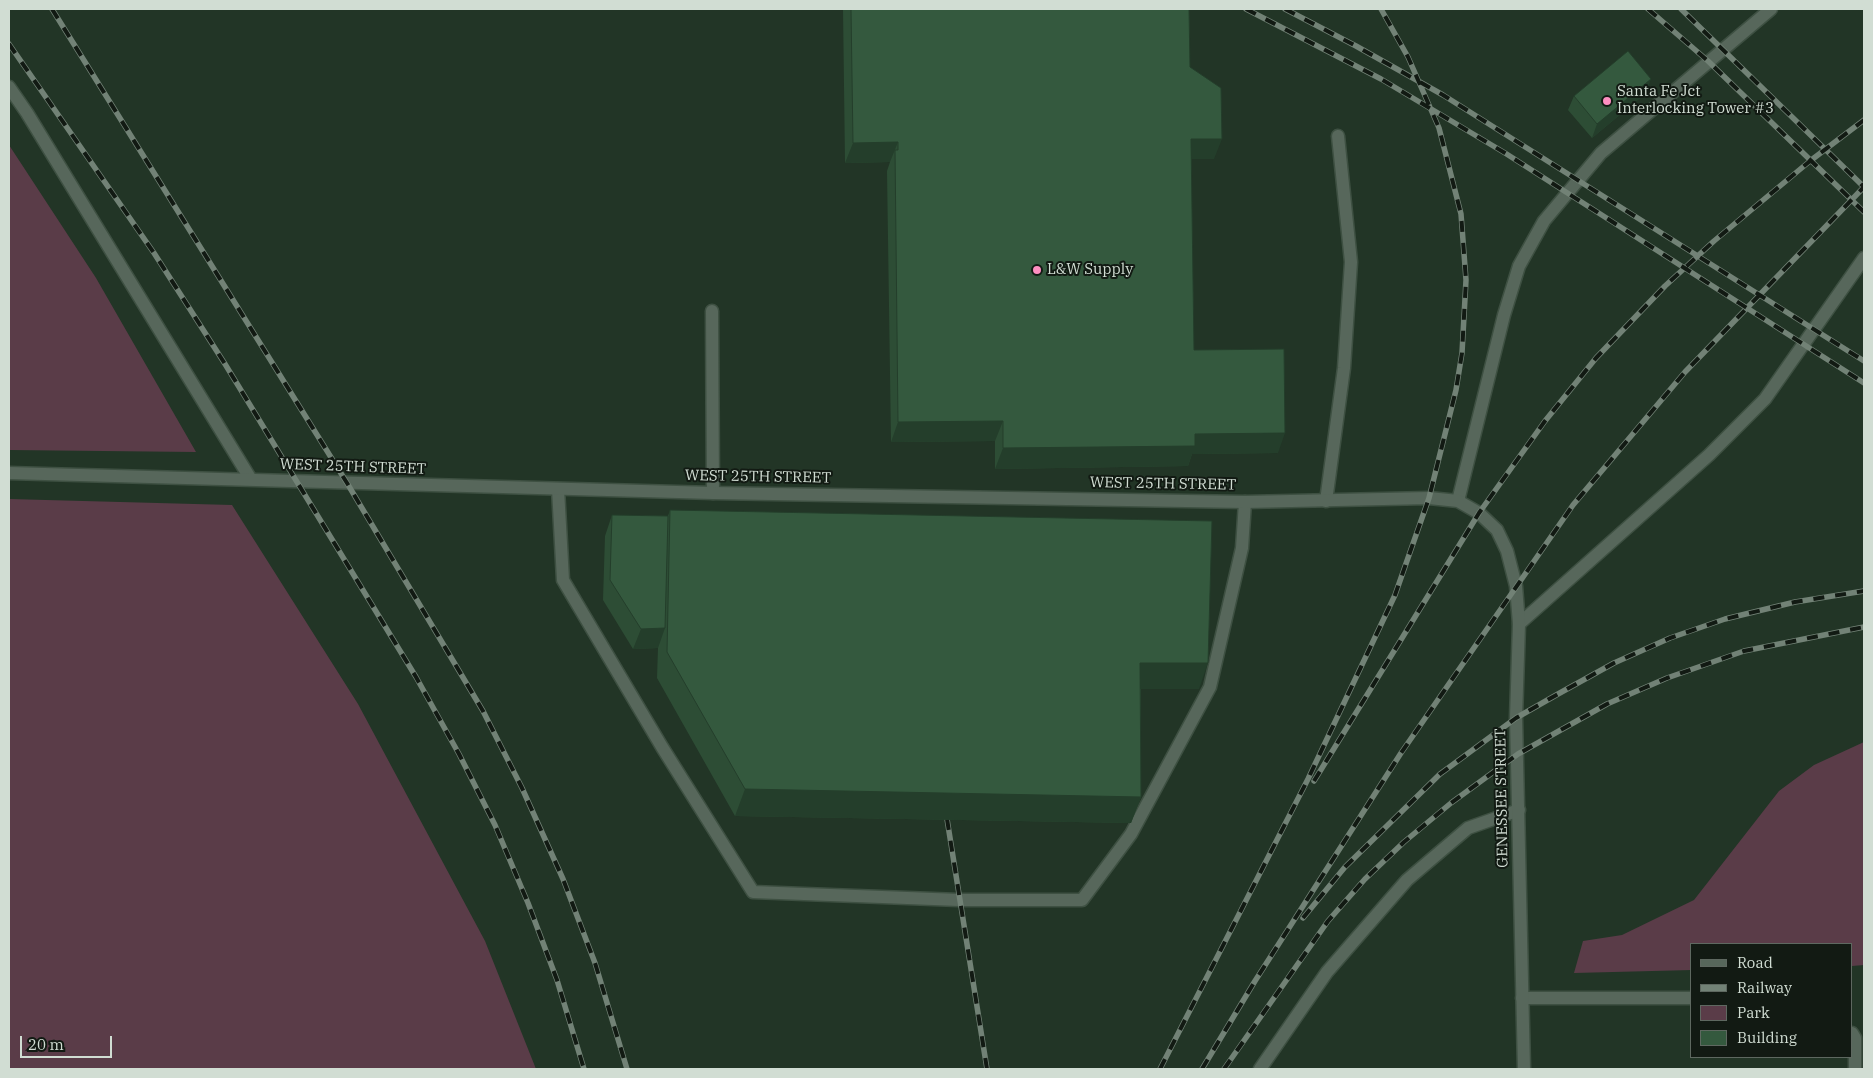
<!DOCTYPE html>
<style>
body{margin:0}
#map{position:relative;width:1873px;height:1078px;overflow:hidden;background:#223526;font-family:"IBM Plex Serif",serif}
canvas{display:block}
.frame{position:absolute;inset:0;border:10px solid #d1ddd3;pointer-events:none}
.legend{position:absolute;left:1690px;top:943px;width:162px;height:115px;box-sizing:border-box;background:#121a13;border:1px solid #5e6860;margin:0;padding:6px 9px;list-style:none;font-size:15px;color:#d1ddd3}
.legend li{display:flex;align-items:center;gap:10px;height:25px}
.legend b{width:25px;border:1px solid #5e6860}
.scale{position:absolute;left:20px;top:1036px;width:92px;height:22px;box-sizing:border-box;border:2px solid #d1ddd3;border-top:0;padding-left:6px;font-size:15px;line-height:18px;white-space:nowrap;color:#d1ddd3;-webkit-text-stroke:4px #121a13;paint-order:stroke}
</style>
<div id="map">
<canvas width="1873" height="1078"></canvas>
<div class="frame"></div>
<ul class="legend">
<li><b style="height:6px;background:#57675b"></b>Road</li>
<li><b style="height:6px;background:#728276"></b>Railway</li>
<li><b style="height:14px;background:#5a3c48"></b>Park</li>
<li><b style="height:14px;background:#34593e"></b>Building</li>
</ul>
<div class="scale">20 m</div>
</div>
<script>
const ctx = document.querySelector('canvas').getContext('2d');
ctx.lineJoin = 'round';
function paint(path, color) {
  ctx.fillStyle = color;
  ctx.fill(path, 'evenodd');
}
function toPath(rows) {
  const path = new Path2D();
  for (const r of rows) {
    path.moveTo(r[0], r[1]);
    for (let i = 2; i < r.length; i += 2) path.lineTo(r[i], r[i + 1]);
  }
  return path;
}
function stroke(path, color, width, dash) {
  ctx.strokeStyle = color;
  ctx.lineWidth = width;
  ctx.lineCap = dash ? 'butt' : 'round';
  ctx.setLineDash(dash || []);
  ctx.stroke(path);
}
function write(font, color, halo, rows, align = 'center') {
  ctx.font = font + ' "IBM Plex Serif",serif';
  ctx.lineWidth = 4;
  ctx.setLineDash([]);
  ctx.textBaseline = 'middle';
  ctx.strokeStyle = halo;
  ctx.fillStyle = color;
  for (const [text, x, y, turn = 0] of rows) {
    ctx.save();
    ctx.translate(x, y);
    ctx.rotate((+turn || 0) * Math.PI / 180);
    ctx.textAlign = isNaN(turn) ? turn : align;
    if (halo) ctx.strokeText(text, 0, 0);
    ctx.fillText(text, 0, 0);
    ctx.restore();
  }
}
paint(toPath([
 [9,145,96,278,196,452,9,450],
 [9,499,232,505,358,704,485,941,536,1069,9,1069],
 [1864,742,1864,965,1852,966,1852,944,1692,944,1692,970,1574,973,1583,941,1622,935,1694,900,1779,791,1814,765]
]), '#5a3c48');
const lane = toPath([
 [9,87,27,113,250,478],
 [712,311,713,493],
 [558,489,563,580,662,747,753,892,959,900,1082,900,1131,834,1210,687,1242,548,1245,502],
 [1326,501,1344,368,1351,262,1338,136],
 [1458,501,1504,315,1519,266,1544,221,1601,153,1771,9],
 [1519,624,1709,455,1765,399,1864,258],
 [1522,998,1692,998],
 [1852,1033,1855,1038,1855,1069],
 [1260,1069,1327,972,1407,880,1468,828,1519,810]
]);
const street = toPath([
 [9,473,713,493,1245,502,1429,498,1458,501,1479,513,1497,530,1507,551,1516,586,1519,624,1516,718,1524,1069]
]);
stroke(lane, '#3e5042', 15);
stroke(street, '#3e5042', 15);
stroke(lane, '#57675b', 12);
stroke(street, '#57675b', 12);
const rail = toPath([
 [52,9,347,483,483,711,522,788,563,879,595,963,627,1069],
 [1246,9,1381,79,1505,153,1864,383],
 [1285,9,1356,46,1443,95,1864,361],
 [1648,9,1708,61,1864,212],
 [9,44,154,253,225,364,416,677,459,754,495,825,528,903,557,980,584,1069],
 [1314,781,1479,513,1545,421,1596,358,1665,286,1714,241,1810,161,1864,120],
 [947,819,987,1069],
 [1303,918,1345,867,1440,774,1516,718,1558,694,1614,663,1670,638,1725,619,1795,602,1864,591],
 [1160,1069,1308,779,1395,595,1429,498,1456,390,1462,353,1466,280,1461,214,1439,128,1408,57,1381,9],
 [1202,1069,1255,981,1401,753,1573,505,1685,372,1864,187,1681,9],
 [1224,1069,1328,921,1365,879,1404,842,1451,803,1518,754,1607,704,1667,678,1744,651,1864,627]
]);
stroke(rail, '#728276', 5.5);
stroke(rail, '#121a13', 4, [11]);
paint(toPath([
 [843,9,1189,9,1190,67,1214,159,1191,159,1194,350,1278,453,1192,454,1188,466,995,469,995,441,891,442,887,171,890,162,845,163],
 [1646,93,1592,138,1568,110,1574,96],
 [670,510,1199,689,1141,689,1141,797,1131,823,735,816,657,678,658,648,633,649,603,600,605,536,612,515,668,516]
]), '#2d4d35');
paint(toPath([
 [1651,79,1646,93,1592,138,1597,124],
 [1191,139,1222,139,1214,159,1184,159],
 [898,142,890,162,845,163,853,143],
 [1003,421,995,441,891,442,898,422],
 [1285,433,1278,453,1192,454,1188,466,995,469,1003,448,1195,434],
 [665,628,658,648,633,649,641,629],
 [1140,663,1208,663,1199,689,1131,689],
 [745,789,1141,797,1131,823,735,816]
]), '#243e2b');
const building = toPath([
 [851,9,1189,9,1190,67,1221,88,1222,139,1191,139,1194,350,1284,349,1285,433,1195,434,1195,446,1003,448,1003,421,898,422,895,150,898,150,898,142,853,143,851,9],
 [1628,51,1651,79,1597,124,1574,96,1628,51],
 [670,510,1212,521,1208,663,1140,663,1141,797,745,789,667,652,670,510],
 [612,515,668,516,665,628,641,629,610,580,612,515]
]);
paint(building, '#34593e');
stroke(building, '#243e2b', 1);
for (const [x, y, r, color] of [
 [1607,101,5,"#fd8ec0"],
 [1037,270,5,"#fd8ec0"]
]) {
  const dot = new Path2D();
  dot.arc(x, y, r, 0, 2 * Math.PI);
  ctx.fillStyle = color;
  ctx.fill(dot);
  stroke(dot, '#121a13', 2);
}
write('15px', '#d1ddd3', '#121a13', [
 ["Santa Fe Jct",1617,92],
 ["Interlocking Tower #3",1617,109],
 ["L&W Supply",1047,270]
], 'left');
write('15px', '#d1ddd3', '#121a13', [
 ["WEST 25TH STREET",353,467,2],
 ["WEST 25TH STREET",758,477,1],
 ["WEST 25TH STREET",1163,484,1],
 ["GENESSEE STREET",1502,798,-91]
]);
</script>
